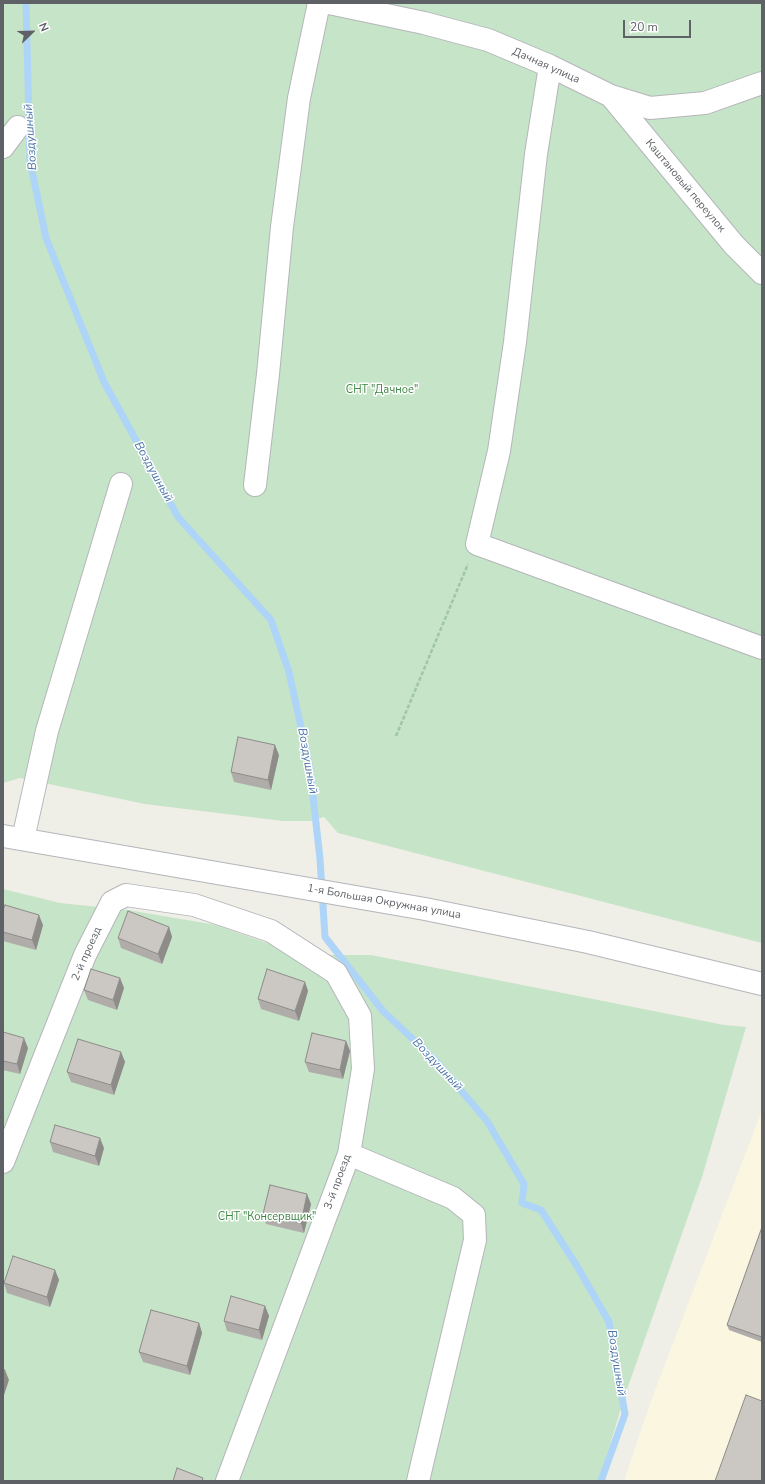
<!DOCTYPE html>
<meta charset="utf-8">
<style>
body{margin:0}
#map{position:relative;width:765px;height:1484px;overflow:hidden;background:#efeee7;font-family:"Nunito Sans",sans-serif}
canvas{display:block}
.frame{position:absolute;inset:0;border:4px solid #5e6166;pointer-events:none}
.north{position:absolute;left:12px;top:12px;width:40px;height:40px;-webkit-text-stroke:3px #fff;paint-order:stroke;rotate:67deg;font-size:11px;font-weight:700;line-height:16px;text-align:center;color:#5e6166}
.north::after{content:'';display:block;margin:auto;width:14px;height:18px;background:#5e6166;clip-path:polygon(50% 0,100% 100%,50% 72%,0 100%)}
.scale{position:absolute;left:623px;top:20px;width:68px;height:18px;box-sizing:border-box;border:2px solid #5e6166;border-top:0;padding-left:5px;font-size:12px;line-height:14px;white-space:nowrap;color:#5e6166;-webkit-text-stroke:3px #fff;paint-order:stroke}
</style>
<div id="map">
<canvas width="765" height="1484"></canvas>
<div class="frame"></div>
<div class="north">N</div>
<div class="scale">20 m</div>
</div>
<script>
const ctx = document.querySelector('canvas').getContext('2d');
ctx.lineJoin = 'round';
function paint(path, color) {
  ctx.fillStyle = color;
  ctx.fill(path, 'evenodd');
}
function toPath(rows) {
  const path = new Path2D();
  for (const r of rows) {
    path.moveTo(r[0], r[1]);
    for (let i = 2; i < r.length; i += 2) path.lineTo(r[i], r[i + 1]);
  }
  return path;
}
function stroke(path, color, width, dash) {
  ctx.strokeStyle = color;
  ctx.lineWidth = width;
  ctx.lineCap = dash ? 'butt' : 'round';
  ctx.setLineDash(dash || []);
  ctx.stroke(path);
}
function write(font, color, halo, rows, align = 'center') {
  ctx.font = font + ' "Nunito Sans",sans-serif';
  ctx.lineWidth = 3;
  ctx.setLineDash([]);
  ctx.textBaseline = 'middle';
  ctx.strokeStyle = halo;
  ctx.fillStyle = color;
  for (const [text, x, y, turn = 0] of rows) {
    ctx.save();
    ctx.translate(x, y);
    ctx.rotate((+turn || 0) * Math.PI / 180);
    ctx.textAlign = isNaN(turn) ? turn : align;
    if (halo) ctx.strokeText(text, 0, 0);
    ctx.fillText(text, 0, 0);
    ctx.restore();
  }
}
paint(toPath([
 [762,1110,762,1481,624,1481,651,1401]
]), '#fbf6df');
paint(toPath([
 [3,3,762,3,762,943,338,833,324,817,311,821,283,821,145,804,20,778,3,783],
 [3,889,60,903,128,910,216,925,301,955,371,955,724,1025,746,1027,702,1177,625,1395,599,1481,3,1481]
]), '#c6e4c7');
stroke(toPath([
 [26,3,30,161,46,238,104,382,178,517,271,620,289,672,310,769,320,859,325,937,383,1011,435,1060,487,1121,524,1184,522,1203,541,1210,577,1266,609,1322,625,1414,601,1481]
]), '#aed5f8', 7);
const minor = toPath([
 [329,3,424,23,488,40,550,66,611,96,650,108,705,103,762,83],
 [550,66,536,154,515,342,499,451,477,544,762,648],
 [611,96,734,245,762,273],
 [3,147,18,127],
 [255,485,268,374,282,227,299,98,319,3],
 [3,836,425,909,588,942,762,984],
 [23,839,47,731,121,484],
 [349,1154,453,1198,474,1215,475,1240,418,1481],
 [3,1162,85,955,112,902,126,895,194,905,271,931,336,973,360,1016,363,1069,349,1154,227,1481]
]);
stroke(minor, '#b4b6ba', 24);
stroke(toPath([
 [396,736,468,564]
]), '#9fc5ac', 2.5, [4, 2]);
stroke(minor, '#fff', 22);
paint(toPath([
 [279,755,271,790,234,782,231,772],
 [3,910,43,925,36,950,3,941],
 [169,927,172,937,162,964,121,948,118,938],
 [120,978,124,988,117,1010,88,1000,84,990],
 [305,982,308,991,299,1021,261,1009,258,999],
 [3,1032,28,1048,20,1074,3,1070],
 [346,1041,350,1051,343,1079,309,1072,305,1062],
 [121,1052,125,1062,114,1095,71,1082,67,1072],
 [50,1142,104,1148,99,1166,53,1152],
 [311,1204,304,1233,266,1224,263,1214],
 [762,1227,762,1342,729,1330,727,1325],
 [55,1270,59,1280,50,1307,7,1293,4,1283],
 [265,1306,269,1316,262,1340,227,1331,224,1321],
 [199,1323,202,1333,190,1375,143,1362,139,1352]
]), '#afaca9');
paint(toPath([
 [275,745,279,755,271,790,268,780],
 [39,915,43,925,36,950,32,940],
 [169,927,172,937,162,964,158,954],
 [120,978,124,988,117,1010,113,1000],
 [305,982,308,991,299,1021,295,1011],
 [24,1038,28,1048,20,1074,17,1064],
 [346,1041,350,1051,343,1079,340,1070],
 [121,1052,125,1062,114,1095,111,1085],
 [100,1138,104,1148,99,1166,95,1156],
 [307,1194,311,1204,304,1233,301,1223],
 [55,1270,59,1280,50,1307,47,1297],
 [265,1306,269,1316,262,1340,259,1330],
 [199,1323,202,1333,190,1375,187,1366],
 [5,1370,9,1380,3,1398,3,1376]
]), '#8e8c89');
const building = toPath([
 [238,737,275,745,268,780,231,772,238,737],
 [5,905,39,915,32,940,3,932,3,910,5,905],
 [128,911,169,927,158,954,118,938,128,911],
 [91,969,120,978,113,1000,84,990,91,969],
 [267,969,305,982,295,1011,258,999,267,969],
 [3,1032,24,1038,17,1064,3,1061,3,1032],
 [312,1033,346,1041,340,1070,305,1062,312,1033],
 [78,1039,121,1052,111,1085,67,1072,78,1039],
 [55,1125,100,1138,95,1156,50,1142,55,1125],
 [270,1185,307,1194,301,1223,263,1214,270,1185],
 [762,1227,762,1337,727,1325,762,1227],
 [13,1256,55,1270,47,1297,4,1283,13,1256],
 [231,1296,265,1306,259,1330,224,1321,231,1296],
 [151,1310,199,1323,187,1366,139,1352,151,1310],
 [3,1369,5,1370,3,1376,3,1369],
 [746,1395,762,1401,762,1481,715,1481,746,1395],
 [177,1468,203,1478,202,1481,173,1481,177,1468]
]);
paint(building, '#cbc8c4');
stroke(building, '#8e8c89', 1);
write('11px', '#5e6166', '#fff', [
 ["Дачная улица",546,66,24],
 ["Каштановый переулок",685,186,50],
 ["1-я Большая Окружная улица",384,902,10],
 ["2-й проезд",87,954,-66],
 ["3-й проезд",338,1182,-70]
]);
write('11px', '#3e8544', '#fff', [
 ["СНТ \"Дачное\"",382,390],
 ["СНТ \"Консервщик\"",267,1217]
]);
write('italic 12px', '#4b75aa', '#fff', [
 ["Воздушный",31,137,-94],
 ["Воздушный",153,472,61],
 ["Воздушный",307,761,80],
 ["Воздушный",437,1065,47],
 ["Воздушный",616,1363,81]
]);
</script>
